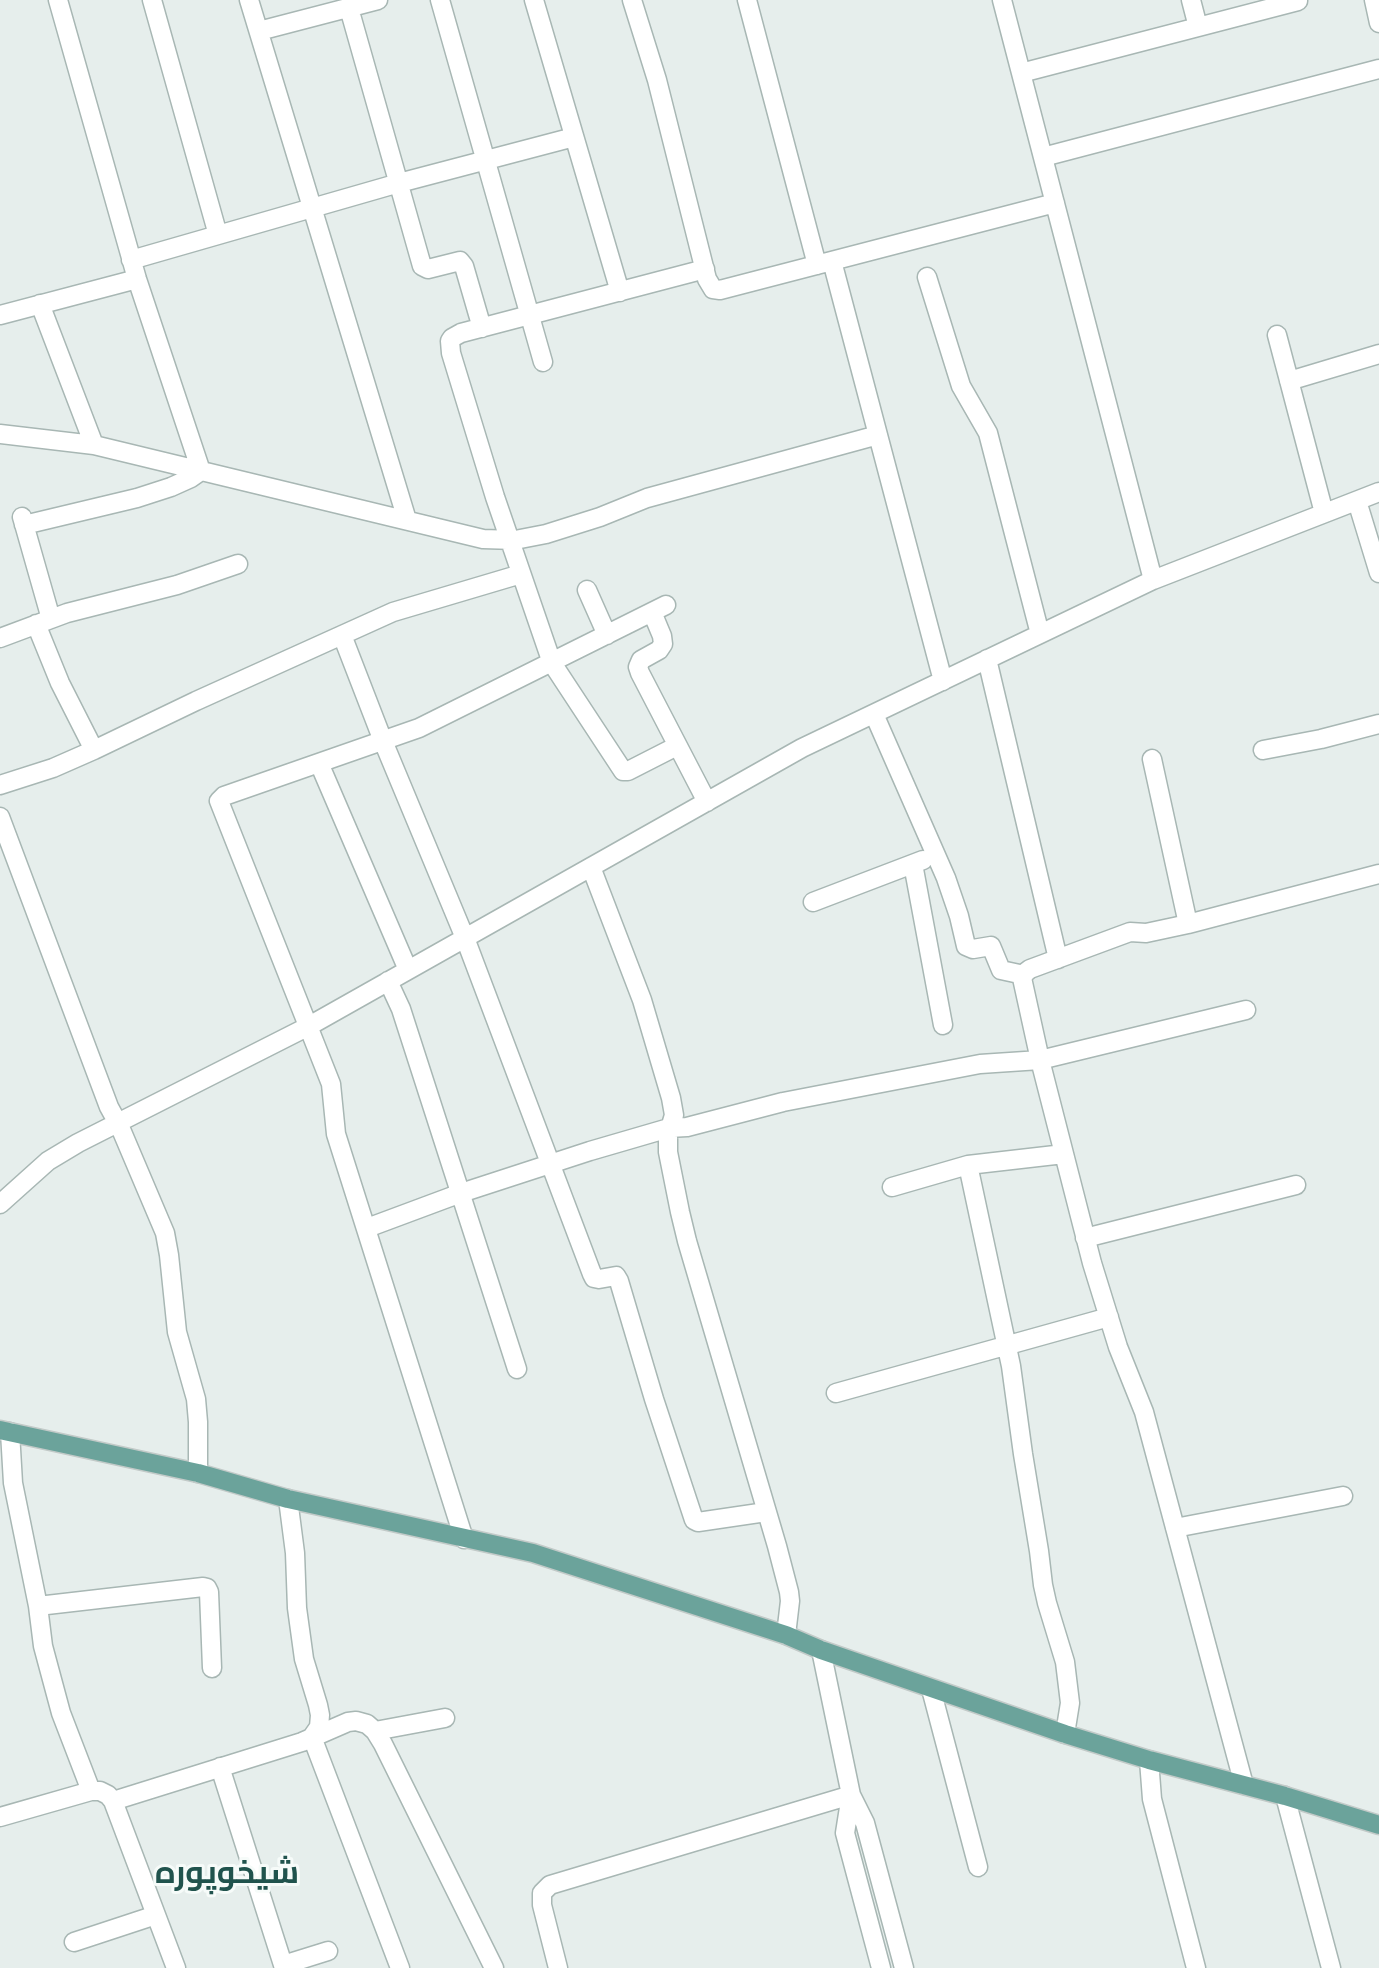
<!DOCTYPE html>
<meta charset="utf-8">
<style>
body{margin:0}
canvas{display:block;background:#e6eeec}
</style>
<canvas width="1379" height="1968"></canvas>
<script>
const ctx = document.querySelector('canvas').getContext('2d');
ctx.lineJoin = 'round';
function toPath(rows) {
  const path = new Path2D();
  for (const r of rows) {
    path.moveTo(r[0], r[1]);
    for (let i = 2; i < r.length; i += 2) path.lineTo(r[i], r[i + 1]);
  }
  return path;
}
function stroke(path, color, width, dash) {
  ctx.strokeStyle = color;
  ctx.lineWidth = width;
  ctx.lineCap = dash ? 'butt' : 'round';
  ctx.setLineDash(dash || []);
  ctx.stroke(path);
}
function write(font, color, halo, rows, align = 'center') {
  ctx.font = font + ' Roboto,Cairo,sans-serif';
  ctx.lineWidth = 6;
  ctx.setLineDash([]);
  ctx.textBaseline = 'middle';
  ctx.strokeStyle = halo;
  ctx.fillStyle = color;
  for (const [text, x, y, turn = 0] of rows) {
    ctx.save();
    ctx.translate(x, y);
    ctx.rotate((+turn || 0) * Math.PI / 180);
    ctx.textAlign = isNaN(turn) ? turn : align;
    if (halo) ctx.strokeText(text, 0, 0);
    ctx.fillText(text, 0, 0);
    ctx.restore();
  }
}
const minor = toPath([
 [152,0,218,235],
 [249,0,407,520],
 [440,0,543,362],
 [534,0,620,292],
 [632,0,657,80,707,279,713,289,720,290,1055,203],
 [747,0,817,265],
 [1002,0,1153,580],
 [1191,0,1198,27],
 [1374,0,1379,23],
 [349,8,422,266,428,269,460,261,464,266,482,328],
 [259,31,378,0],
 [1021,73,1298,1],
 [1043,157,1379,69],
 [131,260,399,183,574,137],
 [832,261,943,681],
 [927,277,961,386,988,433,1040,634],
 [40,304,94,445],
 [0,315,137,279],
 [1277,335,1324,513],
 [1289,381,1379,354],
 [0,434,94,445,483,539,515,540,546,534,600,517,647,498,878,435],
 [1357,501,1379,573],
 [22,517,51,619],
 [24,525,137,498,171,487,191,478,201,471,137,279,58,0],
 [587,590,607,635],
 [652,612,662,636,663,644,659,650,641,660,638,667,640,673,707,802],
 [36,624,60,683,94,750],
 [342,635,383,741,465,938,592,1274,594,1278,599,1279,616,1276,619,1281,654,1399,694,1520,698,1522,766,1512],
 [0,638,67,613,177,585,238,564],
 [987,659,1058,959],
 [874,714,946,878,959,916,966,946,973,949,991,946,1001,970,1024,975],
 [677,746,628,771,623,771,552,663,495,497,451,353,450,341,452,338,461,333,705,269],
 [1263,750,1321,739,1379,724],
 [1152,759,1188,924],
 [319,763,408,970],
 [0,785,53,768,94,750,196,701,393,612,521,574],
 [0,817,109,1107,120,1127,165,1233,169,1255,177,1332,196,1399,198,1422,198,1473],
 [913,864,943,1025],
 [591,867,642,1000,671,1098,674,1115,668,1135,668,1152,680,1212,687,1241,777,1546,789,1592,790,1601,786,1635],
 [813,902,923,860],
 [388,981,401,1009,517,1369],
 [968,1165,1011,1366,1023,1454,1039,1551,1043,1585,1047,1603,1065,1662,1070,1703,1065,1734],
 [892,1187,968,1165,1064,1154],
 [0,1204,48,1161,78,1143,309,1026,802,748,1153,580,1379,492],
 [367,1228,461,1193,590,1151,669,1128,687,1127,783,1102,980,1064,1040,1060,1246,1010],
 [1085,1238,1296,1185],
 [836,1393,1109,1317],
 [10,1432,13,1483,38,1606,43,1646,61,1713,91,1791],
 [288,1499,295,1553,297,1608,304,1659,318,1705,320,1715,319,1727,312,1737],
 [1175,1528,1343,1496],
 [464,1539,336,1134,331,1084,219,801,224,796,419,728,666,605],
 [38,1606,203,1587,207,1588,209,1592,212,1668],
 [821,1650,851,1795,865,1823,904,1968],
 [931,1689,978,1867],
 [375,1731,445,1718],
 [312,1737,400,1968],
 [1149,1760,1152,1799,1196,1968],
 [220,1767,284,1968],
 [1244,1785,1144,1412,1118,1347,1092,1263,1040,1060,1022,978,1026,972,1030,969,1130,932,1146,933,1188,924,1379,874],
 [851,1795,845,1833,881,1968],
 [1285,1796,1331,1968],
 [113,1801,302,1742,348,1722,356,1721,367,1724,375,1731,383,1744,494,1968],
 [0,1817,91,1791,100,1791,108,1795,113,1801,176,1968],
 [74,1942,156,1915],
 [283,1965,328,1951],
 [558,1968,542,1905,542,1893,550,1885,851,1795]
]);
const major = toPath([
 [0,1430,198,1473,288,1499,533,1553,786,1635,821,1650,1065,1734,1149,1760,1285,1796,1379,1825]
]);
stroke(minor, '#a8b7b4', 21);
stroke(major, '#c2cac8', 21);
stroke(minor, '#fff', 18);
stroke(major, '#6ba39b', 18);
write('bold 32px', '#20534d', '#f6fbf9', [
 ["شیخوپورہ",227,1875]
]);
</script>
